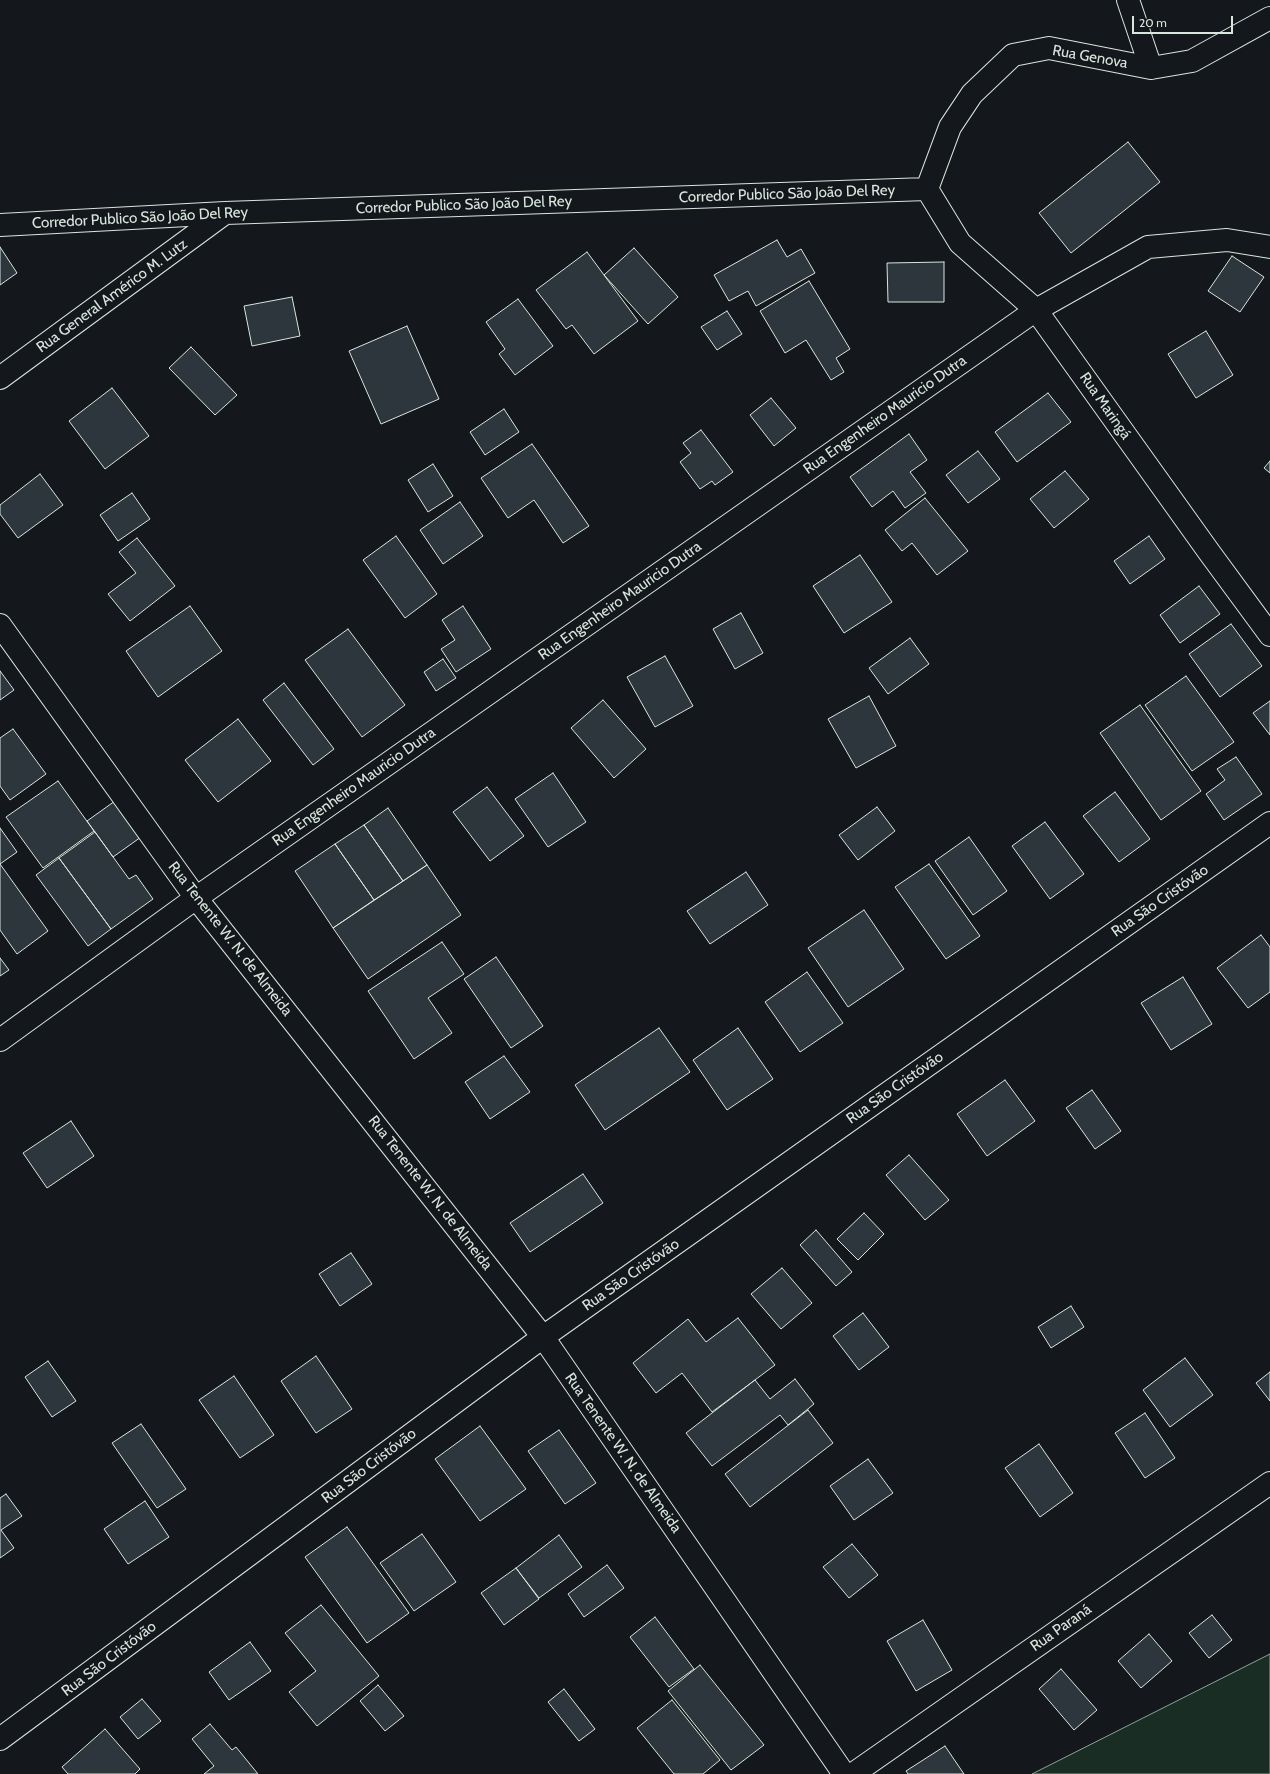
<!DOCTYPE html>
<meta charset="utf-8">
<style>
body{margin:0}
#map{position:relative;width:1270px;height:1774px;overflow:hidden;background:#14181c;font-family:Cabin,sans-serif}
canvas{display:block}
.scale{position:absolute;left:1132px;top:16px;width:101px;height:18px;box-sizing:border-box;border:2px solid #d8e6dc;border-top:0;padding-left:5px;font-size:12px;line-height:14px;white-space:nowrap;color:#d8e6dc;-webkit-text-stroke:3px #14181c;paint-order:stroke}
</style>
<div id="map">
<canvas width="1270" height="1774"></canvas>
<div class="scale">20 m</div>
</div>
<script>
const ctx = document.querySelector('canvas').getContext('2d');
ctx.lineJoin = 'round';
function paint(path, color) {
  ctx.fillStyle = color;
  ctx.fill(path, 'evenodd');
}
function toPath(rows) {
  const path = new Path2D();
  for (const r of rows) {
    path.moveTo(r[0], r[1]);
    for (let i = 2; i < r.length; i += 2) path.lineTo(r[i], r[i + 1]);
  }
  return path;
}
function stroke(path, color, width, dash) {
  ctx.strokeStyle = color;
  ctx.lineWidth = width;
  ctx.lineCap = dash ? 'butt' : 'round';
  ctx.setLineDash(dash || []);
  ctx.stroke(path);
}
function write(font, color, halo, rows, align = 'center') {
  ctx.font = font + ' Cabin,sans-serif';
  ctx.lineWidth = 3;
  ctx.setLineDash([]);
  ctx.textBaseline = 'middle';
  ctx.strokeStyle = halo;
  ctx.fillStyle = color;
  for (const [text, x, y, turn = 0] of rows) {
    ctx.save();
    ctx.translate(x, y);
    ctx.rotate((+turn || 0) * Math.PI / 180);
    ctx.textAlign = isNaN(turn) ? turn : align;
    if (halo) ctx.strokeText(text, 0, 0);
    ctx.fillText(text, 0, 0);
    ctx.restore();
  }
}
const green = toPath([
 [1270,1654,1270,1774,1032,1774,1270,1654]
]);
paint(green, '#1a2d24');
stroke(green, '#939e99', 1);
const building = toPath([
 [1128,142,1160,182,1071,253,1039,213,1128,142],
 [777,240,787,257,801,249,815,273,756,306,748,291,729,301,714,275,777,240],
 [0,247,17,273,0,285,0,247],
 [634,248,678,297,648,324,604,275,634,248],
 [587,252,638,321,594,354,572,325,566,329,536,290,587,252],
 [1232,256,1264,277,1240,312,1208,291,1232,256],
 [944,262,944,302,888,302,887,263,944,262],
 [809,281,850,349,836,358,844,372,831,380,806,340,785,353,760,311,809,281],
 [292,297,300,336,252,346,244,306,292,297],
 [518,299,553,346,515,375,499,354,505,349,486,322,518,299],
 [727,311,742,334,717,350,701,327,727,311],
 [407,326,439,399,381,424,349,351,407,326],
 [1206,331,1233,375,1196,398,1168,354,1206,331],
 [191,347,237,395,215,415,169,368,191,347],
 [112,388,149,436,105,469,69,421,112,388],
 [1048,393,1071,422,1017,462,995,432,1048,393],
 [771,398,796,428,774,446,750,415,771,398],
 [504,409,519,432,485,455,470,432,504,409],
 [701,430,733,472,715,485,712,481,700,489,680,462,691,453,683,443,701,430],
 [909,434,927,460,910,472,926,493,905,508,893,491,872,507,850,477,909,434],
 [532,444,589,526,563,543,534,500,508,518,481,478,532,444],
 [978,451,1000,479,968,503,946,475,978,451],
 [1270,461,1270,473,1264,468,1270,461],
 [433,464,453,496,428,512,408,480,433,464],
 [1065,471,1089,499,1054,528,1030,499,1065,471],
 [40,474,63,505,18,538,0,514,0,505,40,474],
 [132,493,150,519,118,541,100,515,132,493],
 [925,498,968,551,937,575,912,543,902,551,885,530,925,498],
 [460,502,483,536,443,564,420,530,460,502],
 [396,536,437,594,405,618,363,560,396,536],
 [1149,536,1165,559,1130,584,1114,561,1149,536],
 [137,538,175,586,130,621,108,594,136,573,119,552,137,538],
 [860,555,892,602,844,633,813,586,860,555],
 [1199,586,1220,614,1180,643,1160,615,1199,586],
 [190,606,222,651,158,697,126,651,190,606],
 [463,606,491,649,456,672,441,649,455,640,442,620,463,606],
 [741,613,763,653,735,669,713,629,741,613],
 [1231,624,1262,666,1220,697,1189,654,1231,624],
 [348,629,405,705,362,737,305,660,348,629],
 [910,638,929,664,888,694,869,668,910,638],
 [665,656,693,706,655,727,627,677,665,656],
 [443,659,456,678,436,691,424,672,443,659],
 [0,671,14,690,0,700,0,671],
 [1186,676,1234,742,1192,771,1145,705,1186,676],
 [284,683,334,749,313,765,263,700,284,683],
 [869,696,896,746,856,768,828,719,869,696],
 [603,700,646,749,614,778,571,728,603,700],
 [1270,701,1270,735,1253,713,1270,701],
 [1140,705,1201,791,1161,820,1100,733,1140,705],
 [238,719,271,761,218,802,185,760,238,719],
 [13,729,46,774,10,800,0,786,0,738,13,729],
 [1236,757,1262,794,1224,820,1206,794,1225,780,1217,769,1236,757],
 [553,773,586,822,548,847,515,799,553,773],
 [58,781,94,831,43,868,6,817,58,781],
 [487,787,524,836,490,861,453,812,487,787],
 [1115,792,1150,839,1119,862,1083,816,1115,792],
 [115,801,141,837,113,857,87,821,115,801],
 [877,807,895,831,858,860,839,835,877,807],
 [388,808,427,865,403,881,364,825,388,808],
 [1045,822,1084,874,1050,899,1012,846,1045,822],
 [364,825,403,881,374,900,335,844,364,825],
 [0,828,17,852,0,864,0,828],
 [95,832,129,879,136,875,153,899,111,929,59,858,95,832],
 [969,837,1007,891,973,915,935,861,969,837],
 [335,844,374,900,333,928,295,871,335,844],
 [59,858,111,929,88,946,36,875,59,858],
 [0,864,48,931,17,954,0,930,0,864],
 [929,864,980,936,946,959,895,887,929,864],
 [427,865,461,915,368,979,333,928,427,865],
 [746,872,768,905,710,944,687,911,746,872],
 [864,910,904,969,848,1007,808,948,864,910],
 [1261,935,1270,947,1270,992,1248,1008,1217,968,1261,935],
 [442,942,464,974,428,998,452,1033,414,1059,368,991,442,942],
 [496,957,543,1026,511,1048,464,979,496,957],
 [0,958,9,970,0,976,0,958],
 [807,972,843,1023,800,1052,765,1002,807,972],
 [1183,977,1212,1024,1171,1050,1141,1003,1183,977],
 [659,1028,690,1072,605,1130,575,1085,659,1028],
 [738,1028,773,1079,727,1110,693,1060,738,1028],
 [504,1056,530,1092,490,1119,465,1082,504,1056],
 [1005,1080,1035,1121,987,1156,957,1114,1005,1080],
 [1092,1090,1121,1131,1095,1149,1066,1108,1092,1090],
 [71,1121,94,1156,47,1188,23,1153,71,1121],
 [909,1155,949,1200,925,1220,886,1175,909,1155],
 [583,1174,603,1203,530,1252,510,1223,583,1174],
 [864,1213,884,1234,858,1260,837,1239,864,1213],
 [816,1230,852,1272,836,1286,800,1245,816,1230],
 [351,1253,372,1284,340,1306,319,1274,351,1253],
 [782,1268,812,1303,781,1329,751,1294,782,1268],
 [1071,1306,1084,1327,1051,1348,1038,1327,1071,1306],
 [863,1313,889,1347,859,1370,833,1336,863,1313],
 [738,1318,775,1365,712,1412,682,1373,656,1393,633,1363,688,1319,706,1342,738,1318],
 [316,1356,352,1409,316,1433,281,1381,316,1356],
 [1185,1358,1213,1395,1170,1427,1143,1390,1185,1358],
 [48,1361,76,1401,52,1417,25,1377,48,1361],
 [1270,1372,1270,1401,1256,1383,1270,1372],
 [234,1376,274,1435,240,1458,199,1400,234,1376],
 [795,1379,814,1404,788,1425,780,1415,712,1466,686,1433,755,1380,770,1399,795,1379],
 [808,1410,833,1443,750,1507,725,1474,808,1410],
 [1145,1413,1175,1458,1145,1478,1115,1433,1145,1413],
 [141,1424,186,1489,157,1508,112,1443,141,1424],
 [480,1426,526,1489,480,1521,435,1459,480,1426],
 [559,1430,596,1483,565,1504,528,1451,559,1430],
 [1039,1444,1073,1493,1040,1517,1005,1468,1039,1444],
 [868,1459,893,1493,854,1520,830,1486,868,1459],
 [6,1494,22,1516,1,1530,14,1548,0,1558,0,1498,6,1494],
 [145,1501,169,1537,128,1564,104,1529,145,1501],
 [347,1527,409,1613,367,1643,305,1557,347,1527],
 [422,1534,456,1582,414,1611,380,1563,422,1534],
 [559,1535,582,1567,539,1598,516,1568,559,1535],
 [852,1544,878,1575,849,1598,823,1567,852,1544],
 [607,1565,624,1588,584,1617,568,1594,607,1565],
 [516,1568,539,1599,504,1625,481,1593,516,1568],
 [321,1605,379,1676,317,1726,289,1692,316,1671,285,1633,321,1605],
 [1212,1615,1232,1640,1209,1658,1189,1633,1212,1615],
 [655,1617,694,1669,669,1687,630,1637,655,1617],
 [923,1620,952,1670,916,1691,887,1641,923,1620],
 [1149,1634,1172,1661,1141,1688,1118,1661,1149,1634],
 [250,1642,271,1671,229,1700,209,1672,250,1642],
 [700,1665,764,1745,731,1770,668,1691,700,1665],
 [1061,1669,1097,1710,1074,1730,1039,1689,1061,1669],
 [378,1685,404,1716,385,1731,360,1701,378,1685],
 [564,1689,595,1729,579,1741,548,1702,564,1689],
 [142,1699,161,1721,138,1739,120,1717,142,1699],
 [672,1700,720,1760,703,1774,674,1774,637,1728,672,1700],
 [210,1724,232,1750,236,1747,258,1774,204,1774,214,1766,192,1739,210,1724],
 [105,1729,140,1769,135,1774,68,1774,62,1767,105,1729],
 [945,1746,964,1774,908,1774,906,1771,945,1746]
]);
paint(building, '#2c363c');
stroke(building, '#d8e6dc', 1);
const minor = toPath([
 [1128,0,1151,68],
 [927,189,960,243,1036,310,1209,552,1270,635],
 [927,189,950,127,972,94,1013,55,1049,48,1151,68,1192,61,1270,18],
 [0,225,225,213,927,189],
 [0,378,225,213],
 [0,625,196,898,543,1337,844,1774],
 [0,1040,196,898,1036,310,1148,247,1227,240,1270,247],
 [0,1739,543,1337,1270,823],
 [853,1774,1270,1483]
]);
stroke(minor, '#d8e6dc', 24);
stroke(minor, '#14181c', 22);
write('15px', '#d8e6dc', '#14181c', [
 ["Rua Genova",1090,57,10],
 ["Corredor Publico São João Del Rey",787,194,-2],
 ["Corredor Publico São João Del Rey",464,205,-2],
 ["Corredor Publico São João Del Rey",140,218,-3],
 ["Rua General Américo M. Lutz",112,296,-36],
 ["Rua Maringá",1105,406,55],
 ["Rua Engenheiro Mauricio Dutra",885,415,-35],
 ["Rua Engenheiro Mauricio Dutra",620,601,-35],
 ["Rua Engenheiro Mauricio Dutra",354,787,-35],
 ["Rua São Cristóvão",1160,901,-35],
 ["Rua Tenente W. N. de Almeida",230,939,52],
 ["Rua São Cristóvão",895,1088,-35],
 ["Rua Tenente W. N. de Almeida",430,1193,52],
 ["Rua São Cristóvão",631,1275,-35],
 ["Rua Tenente W. N. de Almeida",623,1453,55],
 ["Rua São Cristóvão",369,1466,-37],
 ["Rua Paraná",1061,1628,-35],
 ["Rua São Cristóvão",109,1659,-37]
]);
</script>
